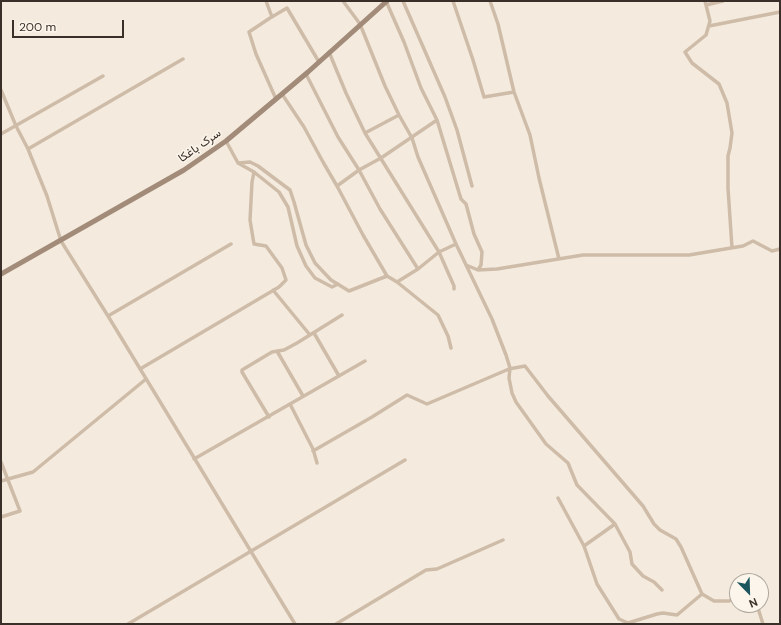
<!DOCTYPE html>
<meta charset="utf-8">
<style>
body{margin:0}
#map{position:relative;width:781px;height:625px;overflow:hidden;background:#f4ebde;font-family:"DM Sans",sans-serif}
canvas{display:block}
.frame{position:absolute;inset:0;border:2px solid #3a3029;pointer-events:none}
.north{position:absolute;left:729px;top:573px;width:40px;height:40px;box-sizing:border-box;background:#fbf5eb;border:1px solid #aea69d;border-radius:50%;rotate:157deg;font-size:11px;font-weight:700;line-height:16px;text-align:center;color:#3a3029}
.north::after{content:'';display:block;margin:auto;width:14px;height:18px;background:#1b565f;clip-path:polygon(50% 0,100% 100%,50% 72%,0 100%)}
.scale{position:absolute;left:12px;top:20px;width:112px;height:18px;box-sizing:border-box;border:2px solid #3a3029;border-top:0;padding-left:5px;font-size:12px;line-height:14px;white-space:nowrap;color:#3a3029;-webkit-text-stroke:3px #fbf5eb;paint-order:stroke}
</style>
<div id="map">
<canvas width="781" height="625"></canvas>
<div class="frame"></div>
<div class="north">N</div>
<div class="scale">200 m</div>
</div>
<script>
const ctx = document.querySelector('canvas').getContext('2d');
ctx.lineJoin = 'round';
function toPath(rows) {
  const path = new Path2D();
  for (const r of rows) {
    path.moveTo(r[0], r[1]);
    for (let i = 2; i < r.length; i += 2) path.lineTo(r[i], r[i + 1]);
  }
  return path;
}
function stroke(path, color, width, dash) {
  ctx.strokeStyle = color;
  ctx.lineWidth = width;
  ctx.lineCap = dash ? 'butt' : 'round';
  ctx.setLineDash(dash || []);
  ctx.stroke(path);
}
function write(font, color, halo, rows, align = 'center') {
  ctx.font = font + ' "DM Sans",Vazirmatn,sans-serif';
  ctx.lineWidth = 3;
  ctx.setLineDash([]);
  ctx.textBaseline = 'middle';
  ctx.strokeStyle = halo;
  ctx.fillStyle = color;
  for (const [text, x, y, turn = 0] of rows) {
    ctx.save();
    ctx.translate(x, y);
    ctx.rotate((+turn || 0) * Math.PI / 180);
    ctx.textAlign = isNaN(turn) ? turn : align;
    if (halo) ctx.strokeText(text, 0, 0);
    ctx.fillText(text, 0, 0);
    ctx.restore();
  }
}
stroke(toPath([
 [266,1,272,17],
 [343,1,360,24,385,86,399,115,412,138,418,157,456,244,492,319,506,355,510,368,509,378,512,393,516,402,546,444,568,463,577,485,615,524,630,552,632,564,643,576,654,582,662,590],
 [386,1,404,42,421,88,437,120,461,199,466,204,474,234,482,252,481,265,478,270],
 [403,1,445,97,457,130,472,186],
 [453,1,473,60,484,97,514,92],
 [490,1,498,24,514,92,530,135,539,178,559,259],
 [705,1,710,21,706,35,685,52,692,63,719,84,727,103,732,133,730,148,728,156,728,188,732,248],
 [706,5,723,1],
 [709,26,780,12],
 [329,52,346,93,365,133,439,252,454,286,454,289],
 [306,74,338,137,359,170,380,209,418,269],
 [1,90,16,126,28,149,47,196,61,241,108,316,295,624],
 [282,94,304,127,323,162,337,186,363,235,387,276,397,282,438,315,448,336,451,348],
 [276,99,256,54,249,32,270,18,287,8,319,62],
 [365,133,399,115],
 [1,134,103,76],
 [226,141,238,163,254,172,279,192,288,207,297,246,306,266,315,278,332,287,338,284],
 [28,149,183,59],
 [238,163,250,162,258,166,290,190,294,202,306,245,315,263,331,280,349,291,387,276],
 [337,186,359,170,381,158,437,120],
 [466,265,478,270,497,269,583,255,689,255,743,246,753,241,772,251,780,249],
 [397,282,418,269,439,252,456,244],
 [273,290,310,335],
 [108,316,231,244],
 [314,333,339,376],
 [277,351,303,396],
 [140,369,279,287,286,280,282,268,266,246,254,244,250,220,252,182,254,172],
 [290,404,313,449,317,463],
 [269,417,242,372,242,370,272,352,284,350,297,343,342,315],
 [313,451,372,417,407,395,427,404,509,369,525,366,548,396,643,506,654,524,660,530,676,539,681,547,702,594,714,601,729,601,737,597],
 [194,459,365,361],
 [1,462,20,511,1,517],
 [1,481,33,472,146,379],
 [558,498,584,546,597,584,619,619,628,623,657,614,663,613,677,615,702,594],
 [584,546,615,524],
 [757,605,763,624],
 [128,624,405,460],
 [336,624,426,570,437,569,503,540]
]), '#cebca8', 3.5);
stroke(toPath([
 [1,274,184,170,226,141,282,94,308,72,387,1]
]), '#a28b79', 5);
write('12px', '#3a3029', '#fbf5eb', [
 ["سرک باغکا",200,146,-35]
]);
</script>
